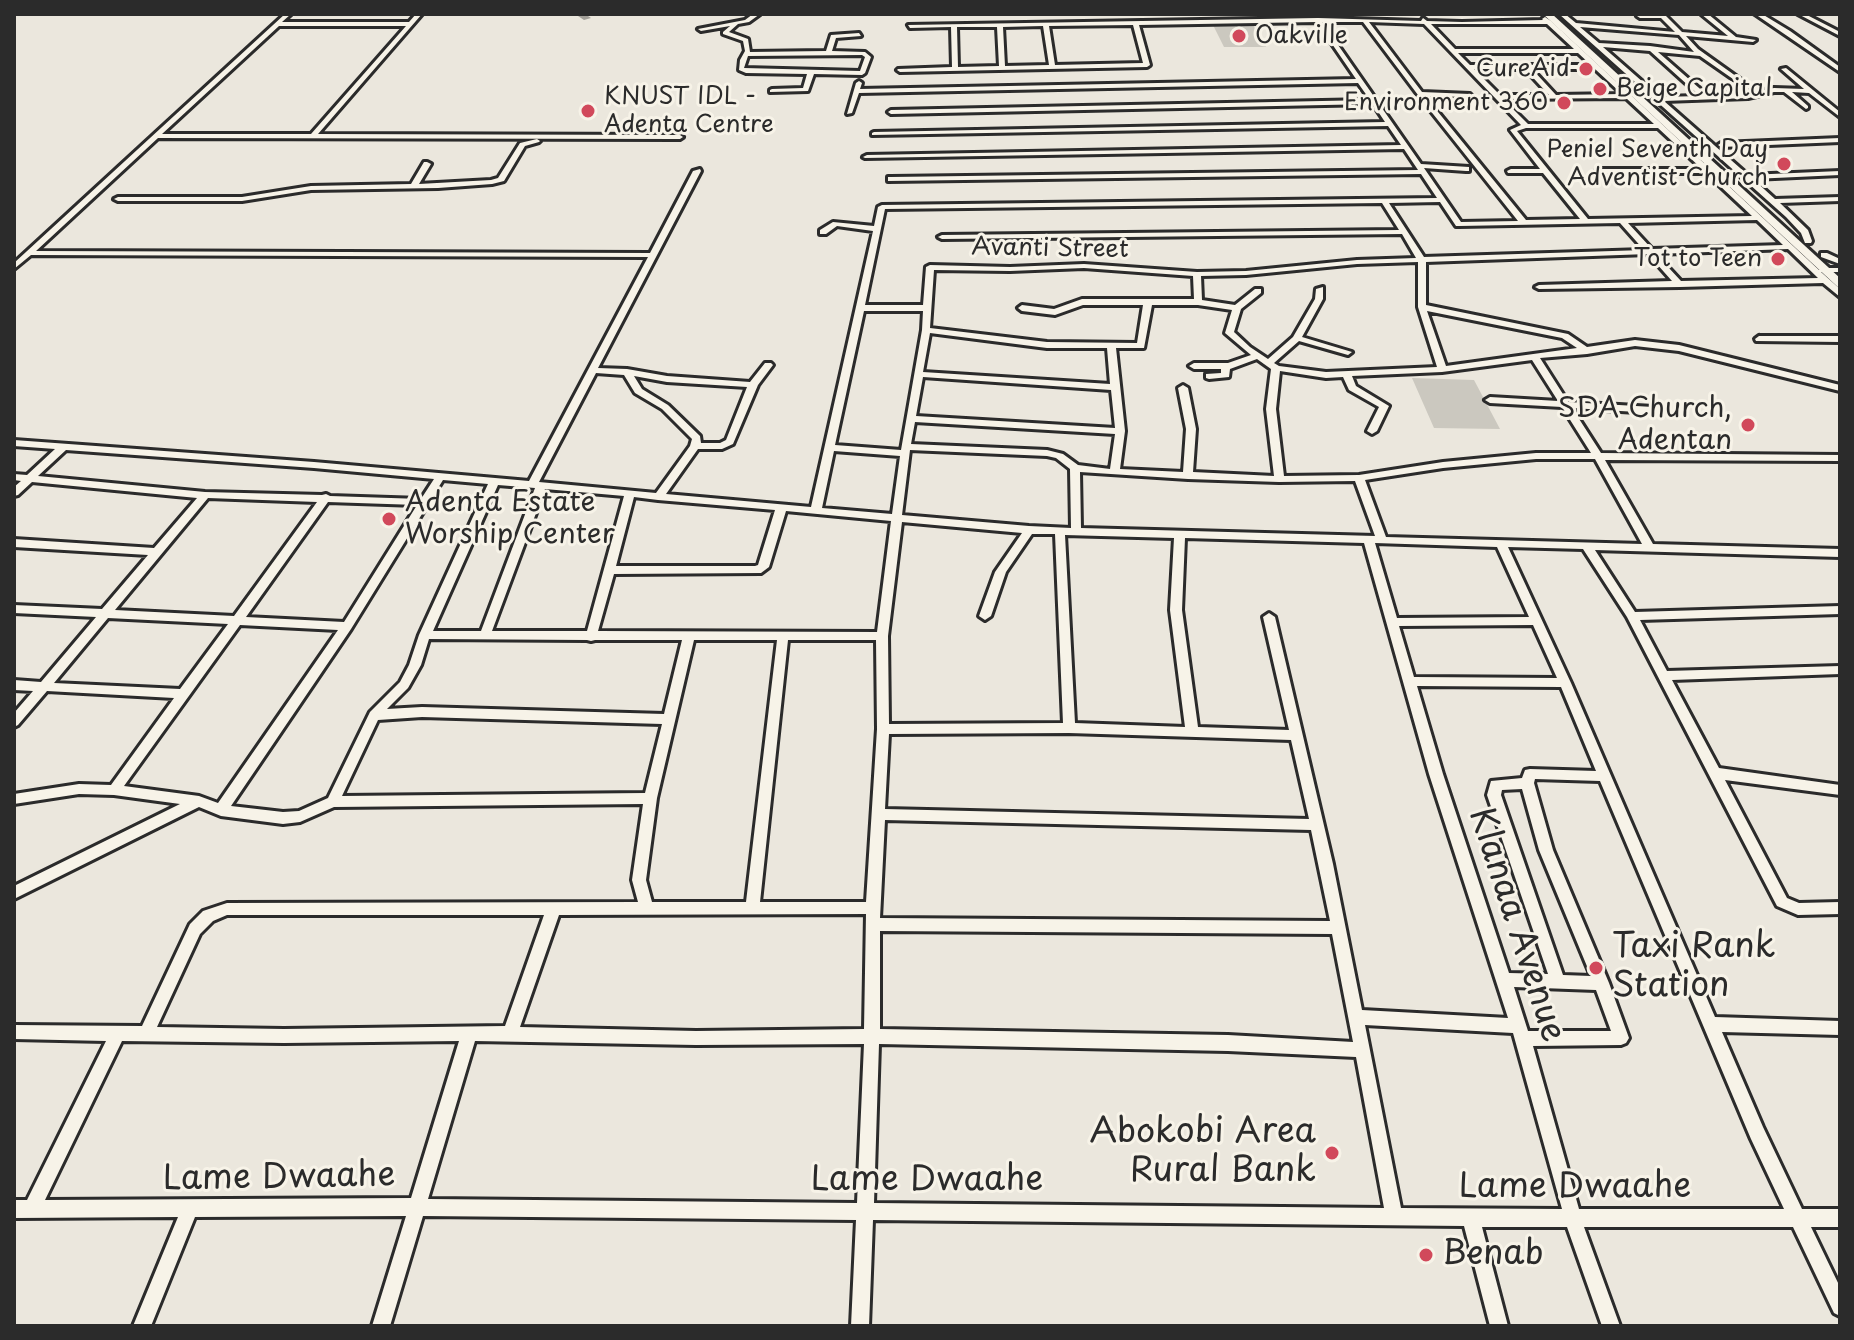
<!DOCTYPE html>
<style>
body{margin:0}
#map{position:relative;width:1854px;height:1340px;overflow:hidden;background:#ebe7dd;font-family:"Playpen Sans",sans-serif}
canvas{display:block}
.frame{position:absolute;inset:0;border:16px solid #2b2b2b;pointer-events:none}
</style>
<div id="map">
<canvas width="1854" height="1340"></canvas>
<div class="frame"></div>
</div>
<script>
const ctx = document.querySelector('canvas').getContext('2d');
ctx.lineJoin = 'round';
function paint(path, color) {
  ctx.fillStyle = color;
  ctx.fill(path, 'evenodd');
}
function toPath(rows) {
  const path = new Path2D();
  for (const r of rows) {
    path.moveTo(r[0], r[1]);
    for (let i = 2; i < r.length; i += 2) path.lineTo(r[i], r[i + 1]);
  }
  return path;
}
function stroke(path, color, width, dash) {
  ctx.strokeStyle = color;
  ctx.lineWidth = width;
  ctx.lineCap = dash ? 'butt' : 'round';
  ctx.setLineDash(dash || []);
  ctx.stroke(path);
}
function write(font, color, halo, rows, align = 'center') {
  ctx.font = font + ' "Playpen Sans",sans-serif';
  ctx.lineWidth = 6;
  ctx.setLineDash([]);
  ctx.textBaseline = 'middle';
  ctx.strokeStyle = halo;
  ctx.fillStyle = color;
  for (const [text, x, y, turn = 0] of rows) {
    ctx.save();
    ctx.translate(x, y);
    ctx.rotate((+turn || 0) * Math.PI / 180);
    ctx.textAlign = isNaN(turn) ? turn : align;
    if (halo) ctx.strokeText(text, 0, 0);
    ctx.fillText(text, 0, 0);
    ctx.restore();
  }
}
paint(toPath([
 [1213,25,1253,25,1266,47,1224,47],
 [1412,378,1474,380,1500,429,1434,428]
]), '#cbc8bf');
paint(toPath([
 [575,14,585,14,591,18,584,20,575,14]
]), '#a29f98');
const minor = toPath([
 [285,14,291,14,282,22,409,22,416,14,422,14,318,134,680,135,683,137,680,139,158,138,36,251,650,253,693,171,700,169,701,171,598,368,627,369,667,376,750,382,765,363,771,363,773,365,758,385,733,444,722,449,698,449,666,494,811,507,873,231,837,226,826,234,820,234,820,230,833,222,874,226,878,207,882,205,1437,198,1421,174,888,181,888,177,891,177,1418,170,1404,149,865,158,863,157,867,155,1401,145,1388,126,872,135,872,133,874,132,1385,122,1373,104,891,114,888,112,891,110,1370,100,1358,83,859,93,852,113,847,114,856,83,859,81,862,83,860,89,1356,79,1317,22,1139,25,1150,65,1147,67,900,72,897,70,898,69,952,67,951,27,910,28,908,25,1318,18,1421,21,1423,18,1427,21,1462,22,1543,20,1542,19,1545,17,1551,21,1819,270,1823,268,1840,268,1840,272,1821,272,1840,289,1840,297,1823,283,1680,287,1539,289,1535,287,1539,285,1672,281,1648,254,1426,262,1426,305,1568,334,1587,347,1635,340,1679,345,1840,385,1840,391,1679,351,1635,346,1587,354,1540,358,1568,402,1653,407,1658,410,1653,413,1572,408,1601,453,1840,455,1840,461,1605,460,1653,544,1840,549,1840,557,1595,550,1635,612,1840,606,1840,614,1640,620,1667,671,1840,666,1840,674,1672,680,1719,768,1840,785,1840,795,1725,780,1787,898,1799,903,1840,902,1840,914,1798,915,1777,906,1627,617,1583,549,1508,547,1571,683,1715,1017,1840,1021,1840,1035,1722,1032,1763,1127,1802,1209,1840,1209,1840,1227,1811,1227,1840,1287,1840,1316,1834,1313,1793,1227,1584,1227,1620,1326,1602,1326,1567,1227,1482,1227,1508,1326,1490,1326,1464,1226,873,1220,869,1326,851,1326,856,1220,423,1216,390,1326,372,1326,406,1216,195,1217,151,1326,133,1326,178,1217,14,1218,14,1200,27,1200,106,1041,14,1039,14,1025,142,1026,190,924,203,911,227,903,638,902,632,880,643,804,334,807,300,822,283,824,221,816,199,807,14,899,14,886,180,804,114,795,79,794,14,804,14,794,79,784,111,785,174,698,47,691,18,725,14,727,14,713,33,691,14,690,14,680,41,682,96,617,14,613,14,605,102,609,148,555,14,547,14,539,154,548,197,498,32,482,18,495,14,496,14,487,21,481,14,480,14,474,27,475,55,449,14,446,14,440,314,462,529,481,648,257,31,255,14,269,14,263,285,14],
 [1322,22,1363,22,1418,95,1518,221,1461,222,1424,168,1466,171,1469,171,1469,167,1421,164,1322,22],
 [1369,22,1424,24,1521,125,1510,130,1540,169,1511,169,1507,171,1508,173,1543,173,1580,219,1526,220,1425,96,1468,97,1471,95,1470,94,1422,92,1369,22],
 [1431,24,1547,24,1574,49,1455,49,1431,24],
 [1133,25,1143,63,1055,65,1049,26,1133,25],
 [279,26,406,26,311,134,162,134,279,26],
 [1043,26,1049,65,1005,66,1003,27,1043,26],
 [957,27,997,27,999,66,958,67,957,27],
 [1458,53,1578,53,1591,65,1470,65,1458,53],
 [1474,69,1525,69,1549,95,1500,95,1474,69],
 [1532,69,1595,69,1622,94,1556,95,1532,69],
 [1626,98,1654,124,1528,124,1503,99,1626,98],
 [1526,128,1658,128,1702,169,1600,169,1596,171,1597,173,1701,173,1704,171,1752,216,1588,219,1517,131,1526,128],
 [1440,202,1456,226,1459,226,1620,223,1644,250,1424,257,1389,203,1440,202],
 [1382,203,1399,230,942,235,938,237,942,239,1402,234,1416,258,1357,260,1246,271,1197,272,1084,264,1010,267,930,265,926,267,923,305,865,305,885,209,1382,203],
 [1757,220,1783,245,1652,249,1628,223,1757,220],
 [1788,249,1818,278,1681,281,1656,254,1788,249],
 [1418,262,1418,307,1437,367,1326,372,1279,366,1274,363,1299,341,1348,355,1352,352,1302,337,1323,299,1323,287,1316,289,1315,299,1293,337,1268,359,1250,347,1234,332,1241,309,1261,293,1261,289,1255,289,1235,305,1202,300,1201,276,1246,275,1357,264,1418,262],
 [1084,268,1193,276,1194,299,1082,299,1054,309,1022,305,1018,308,1022,311,1055,315,1083,305,1143,305,1137,343,1047,342,930,328,934,270,1010,271,1084,268],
 [1152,305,1198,305,1232,310,1225,333,1251,355,1228,363,1194,363,1189,366,1194,369,1221,369,1221,373,1206,374,1206,378,1209,379,1229,377,1230,369,1257,359,1271,369,1266,409,1274,476,1193,472,1196,429,1188,388,1183,385,1178,388,1186,429,1183,472,1120,469,1125,431,1116,348,1144,348,1152,305],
 [864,311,923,311,922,330,901,450,835,445,864,311],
 [1427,311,1562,338,1577,348,1446,366,1427,311],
 [930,333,1047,348,1107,348,1110,384,923,372,930,333],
 [1532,360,1558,401,1490,397,1485,400,1490,403,1562,407,1591,453,1536,453,1443,462,1359,475,1284,476,1276,409,1280,371,1326,378,1343,377,1349,390,1379,407,1367,431,1372,434,1377,431,1389,406,1356,386,1352,376,1442,372,1532,360],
 [596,373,624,375,635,393,662,409,692,439,690,446,656,493,539,482,596,373],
 [634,376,667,382,747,387,726,440,720,443,701,443,700,436,668,405,642,389,634,376],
 [923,377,1111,390,1115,428,916,416,923,377],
 [915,422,1115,434,1110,469,1078,465,1063,454,1047,450,911,444,915,422],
 [66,450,314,468,434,479,421,499,330,496,326,494,322,495,205,492,38,476,66,450],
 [910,450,1047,456,1056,458,1070,469,1071,528,1029,526,902,515,910,450],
 [834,451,900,456,892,514,822,508,834,451],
 [1536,459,1595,459,1642,544,1386,537,1365,480,1443,468,1536,459],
 [1080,472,1188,479,1279,482,1355,481,1375,536,1081,528,1080,472],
 [443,480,488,484,419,635,409,665,400,682,370,712,328,798,299,811,283,812,231,806,351,629,443,480],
 [498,485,535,488,481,631,433,631,498,485],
 [545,489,624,496,587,631,492,631,545,489],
 [634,497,658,500,775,510,758,565,755,566,616,566,634,497],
 [208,498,317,502,234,616,115,610,208,498],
 [328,502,417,505,344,622,246,617,328,502],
 [786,511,891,521,877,632,598,631,614,574,761,573,769,567,786,511],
 [902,522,1022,533,995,572,979,616,985,620,991,616,1006,572,1032,534,1055,534,1063,723,889,724,888,636,902,522],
 [1065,535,1174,538,1170,610,1185,727,1075,723,1065,535],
 [1185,538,1364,543,1429,774,1508,1018,1362,1010,1333,864,1275,617,1269,613,1263,617,1289,730,1198,727,1182,610,1185,538],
 [1375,543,1497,547,1529,617,1397,618,1375,543],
 [108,618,228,624,180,689,54,683,108,618],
 [240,625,338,630,218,803,199,796,124,786,240,625],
 [1533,625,1557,678,1414,677,1399,626,1533,625],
 [429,639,587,640,591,641,595,640,682,640,664,714,422,707,387,709,408,688,421,665,429,639],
 [694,640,777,640,746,902,652,902,646,880,657,798,694,640],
 [788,640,876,640,877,729,866,902,760,902,788,640],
 [1417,686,1561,687,1596,771,1530,769,1525,770,1522,778,1491,781,1487,795,1548,974,1509,973,1443,774,1417,686],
 [422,717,662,724,645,793,342,796,378,720,422,717],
 [1069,733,1291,740,1309,819,885,809,889,734,1069,733],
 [1535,779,1600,781,1751,1139,1784,1209,1579,1209,1533,1046,1621,1045,1626,1043,1629,1038,1609,983,1553,850,1534,783,1535,779],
 [1522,789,1539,850,1591,976,1563,975,1501,795,1502,790,1522,789],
 [885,820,1311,830,1330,921,880,918,885,820],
 [866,914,864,1029,696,1031,520,1027,559,915,866,914],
 [227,915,544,915,505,1026,284,1029,157,1027,200,934,213,921,227,915],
 [880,931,1332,934,1353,1042,1228,1035,880,1029,880,931],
 [1514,987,1596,990,1611,1031,1528,1031,1514,987],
 [1365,1025,1513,1033,1562,1209,1401,1208,1365,1025],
 [122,1041,284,1043,459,1041,411,1198,45,1200,122,1041],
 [475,1041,696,1045,864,1044,857,1203,428,1199,475,1041],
 [879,1044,1228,1051,1356,1057,1384,1208,874,1203,879,1044],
 [753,14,760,14,749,22,738,24,729,32,748,39,750,52,826,51,831,35,859,33,861,36,836,38,832,51,865,52,871,57,865,73,862,75,814,74,808,91,770,92,770,90,772,89,803,88,807,74,746,73,739,70,740,60,745,51,743,41,723,34,723,32,730,26,701,31,698,29,745,20,753,14],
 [862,55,865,57,860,71,744,68,748,56,862,55],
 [1559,14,1565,14,1576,23,1675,32,1661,18,1640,18,1637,16,1664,14,1682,32,1728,36,1701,14,1708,14,1736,37,1756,40,1753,42,1686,36,1698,49,1747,84,1764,90,1774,88,1804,89,1781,69,1786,68,1840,112,1840,117,1809,93,1792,92,1808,106,1808,108,1806,109,1784,92,1774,92,1748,98,1664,101,1748,175,1840,171,1840,175,1753,179,1775,199,1840,197,1840,201,1780,203,1808,230,1812,241,1811,243,1805,243,1801,233,1786,217,1559,14],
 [1580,27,1679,35,1694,52,1650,46,1599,43,1580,27],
 [1603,47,1650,51,1700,96,1660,97,1603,47],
 [1658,52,1700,56,1743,86,1756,92,1707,95,1658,52],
 [1755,14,1762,14,1790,31,1840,67,1840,72,1755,14],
 [1798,14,1805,14,1840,32,1840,36,1798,14],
 [1840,138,1840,142,1721,147,1718,145,1721,143,1840,138],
 [537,139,540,141,539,142,525,146,504,181,492,184,438,188,311,190,242,201,118,201,114,199,118,197,242,197,311,186,411,184,424,162,427,162,431,164,419,184,491,180,498,178,520,143,537,139],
 [1821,253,1827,253,1840,259,1840,264,1821,257,1821,253],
 [1759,336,1840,336,1840,342,1756,341,1755,339,1759,336]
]);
const highway = toPath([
 [1543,14,1552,14,1840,278,1840,289,1543,14]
]);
stroke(minor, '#2b2b2b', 6);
stroke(highway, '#2b2b2b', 6);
paint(minor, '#f7f3e8');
paint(highway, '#f7f3e8');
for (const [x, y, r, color] of [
 [1239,36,8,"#d1495b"],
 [1586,69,8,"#d1495b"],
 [1600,89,8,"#d1495b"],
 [1564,103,8,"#d1495b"],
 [588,111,8,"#d1495b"],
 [1784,164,8,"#d1495b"],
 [1778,259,8,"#d1495b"],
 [1748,425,8,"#d1495b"],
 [389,519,8,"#d1495b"],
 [1596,968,8,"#d1495b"],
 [1332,1153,8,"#d1495b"],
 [1426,1255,8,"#d1495b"]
]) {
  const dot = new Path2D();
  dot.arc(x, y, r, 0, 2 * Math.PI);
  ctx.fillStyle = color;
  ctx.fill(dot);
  stroke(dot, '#f7f3e8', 3);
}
write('24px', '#2b2b2b', '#f7f3e8', [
 ["Oakville",1255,36,"left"],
 ["CureAid",1570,69],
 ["Beige Capital",1616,89,"left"],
 ["KNUST IDL -",604,97,"left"],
 ["Adenta Centre",604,125,"left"],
 ["Environment 360",1548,103],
 ["Peniel Seventh Day",1768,150],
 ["Adventist Church",1768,178],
 ["Tot to Teen",1762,259]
], 'right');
write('24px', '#2b2b2b', '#f7f3e8', [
 ["Avanti Street",1050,249,1]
]);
write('28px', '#2b2b2b', '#f7f3e8', [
 ["SDA Church,",1732,409],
 ["Adentan",1732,441],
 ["Adenta Estate",405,503,"left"],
 ["Worship Center",405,535,"left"]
], 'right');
write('34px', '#2b2b2b', '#f7f3e8', [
 ["Klanaa Avenue",1516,925,72],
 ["Lame Dwaahe",279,1178,-1],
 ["Lame Dwaahe",927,1181],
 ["Lame Dwaahe",1575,1188]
]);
write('34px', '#2b2b2b', '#f7f3e8', [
 ["Taxi Rank",1612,948],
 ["Station",1612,987],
 ["Abokobi Area",1316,1133,"right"],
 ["Rural Bank",1316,1172,"right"],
 ["Benab",1442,1255]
], 'left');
</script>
